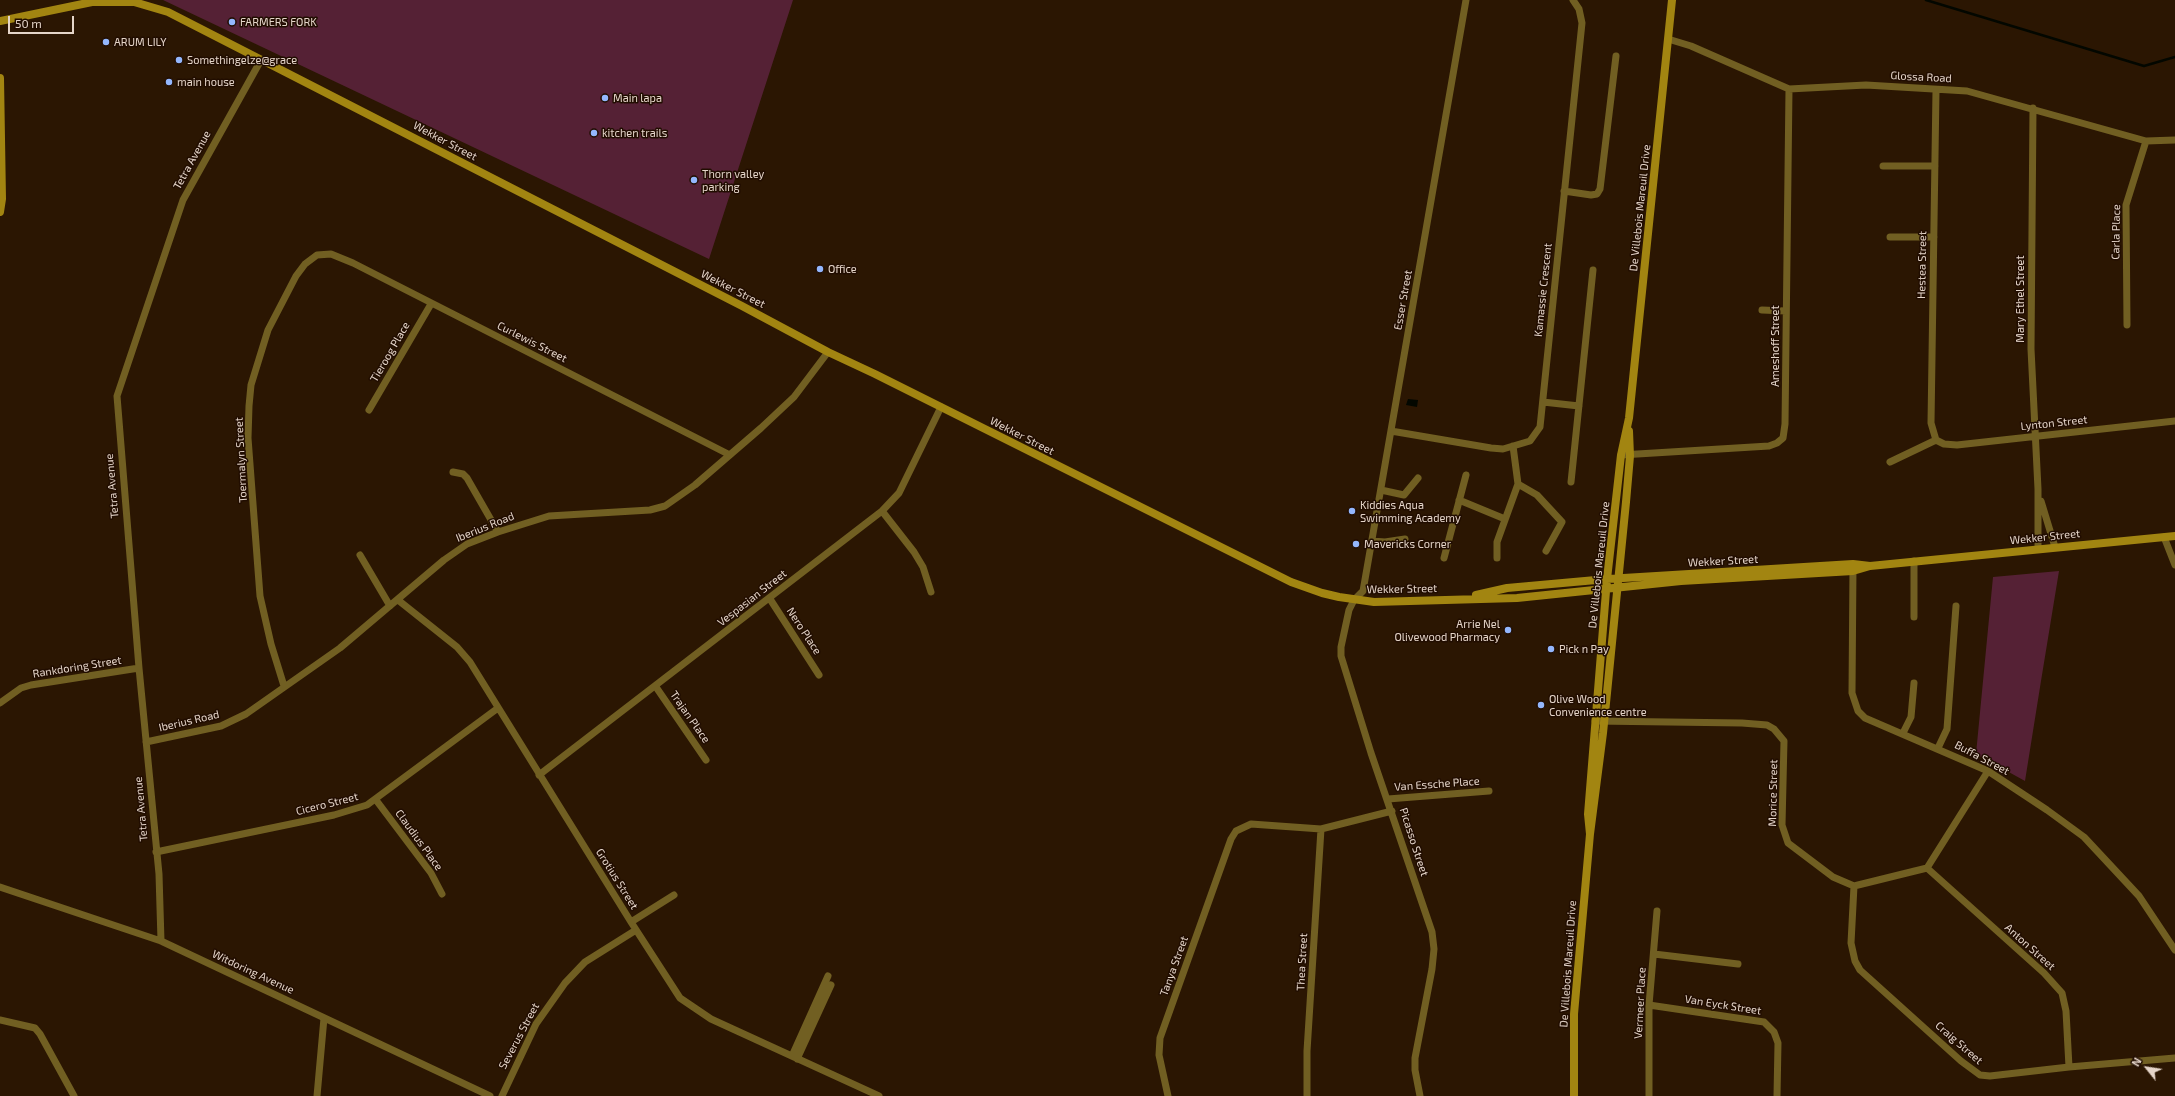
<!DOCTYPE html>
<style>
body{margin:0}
#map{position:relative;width:2175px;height:1096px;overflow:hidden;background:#2b1602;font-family:"Exo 2",sans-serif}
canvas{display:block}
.north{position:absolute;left:2127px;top:1048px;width:40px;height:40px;-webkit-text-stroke:3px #210d00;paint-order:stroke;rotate:300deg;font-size:11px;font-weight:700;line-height:16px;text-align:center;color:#e5d5c9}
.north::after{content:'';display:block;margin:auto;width:14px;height:18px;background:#e5d5c9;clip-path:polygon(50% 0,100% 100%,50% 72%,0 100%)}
.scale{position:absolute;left:8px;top:16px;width:66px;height:18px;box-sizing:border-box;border:2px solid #e5d5c9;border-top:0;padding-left:5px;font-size:12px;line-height:14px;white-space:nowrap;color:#e5d5c9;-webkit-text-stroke:3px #210d00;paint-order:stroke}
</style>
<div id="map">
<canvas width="2175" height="1096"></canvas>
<div class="north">N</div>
<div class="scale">50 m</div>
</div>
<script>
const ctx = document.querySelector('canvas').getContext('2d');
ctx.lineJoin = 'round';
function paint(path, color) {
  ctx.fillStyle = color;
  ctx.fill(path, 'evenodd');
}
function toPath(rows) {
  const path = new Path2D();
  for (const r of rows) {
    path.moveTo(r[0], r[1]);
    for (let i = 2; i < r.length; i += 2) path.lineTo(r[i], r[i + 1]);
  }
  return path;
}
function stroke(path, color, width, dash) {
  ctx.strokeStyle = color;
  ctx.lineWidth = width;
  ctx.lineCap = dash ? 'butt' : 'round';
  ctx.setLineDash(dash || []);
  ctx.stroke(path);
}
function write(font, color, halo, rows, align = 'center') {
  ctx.font = font + ' "Exo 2",sans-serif';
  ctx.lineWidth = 3;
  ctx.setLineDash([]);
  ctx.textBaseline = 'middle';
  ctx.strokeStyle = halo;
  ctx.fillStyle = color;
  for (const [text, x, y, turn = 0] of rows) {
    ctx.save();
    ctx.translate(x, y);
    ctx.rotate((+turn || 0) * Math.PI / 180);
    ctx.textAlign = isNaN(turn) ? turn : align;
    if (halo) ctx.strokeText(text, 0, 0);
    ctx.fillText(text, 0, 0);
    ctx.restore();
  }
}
paint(toPath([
 [163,0,793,0,709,259],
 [2059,571,2041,681,2025,781,1976,754,1993,577]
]), '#552135');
paint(toPath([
 [1408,399,1418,400,1417,407,1406,405]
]), '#030700');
stroke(toPath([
 [1926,0,2144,66,2175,57]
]), '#030700', 2.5);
stroke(toPath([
 [1668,39,1691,46,1789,89,1866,85,1967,91,2146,141,2175,140],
 [1936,90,1931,423,1936,440],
 [2033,108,2031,349,2038,489,2038,549],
 [1883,166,1935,166],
 [1564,191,1591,195,1597,194,1600,189,1616,56],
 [1890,237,1934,237],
 [1762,310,1786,311],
 [2127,325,2126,205,2146,141],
 [1543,402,1579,406],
 [369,410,431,304],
 [1391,431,1491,448,1503,449,1530,441,1540,427,1582,23,1579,9,1573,0],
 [1936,440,1944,444,1957,445,2175,421],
 [1621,455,1769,446,1777,443,1783,438,1785,424,1789,89],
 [1890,462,1936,440],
 [453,472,463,474,467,478,498,532],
 [1571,482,1593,270],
 [1518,484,1537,495,1562,522,1546,551],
 [1381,490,1404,495,1418,478],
 [1459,500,1505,519],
 [2041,501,2055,547],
 [882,511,914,552,923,567,931,592],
 [2164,537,2175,565],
 [1372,541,1385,542,1405,539],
 [360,555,390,606],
 [1444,558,1466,475],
 [1497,558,1497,542,1518,484,1513,446],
 [1853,566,1852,693,1858,711,1865,718,1988,771,2047,810,2084,837,2139,896,2175,950],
 [770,599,819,675],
 [398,600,457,647,470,662,631,922,680,998,711,1019,879,1096],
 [1914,617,1914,561],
 [284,686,271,644,260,596,248,438,249,406,251,385,268,330,296,276,305,264,317,255,331,254,353,263,730,455],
 [656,687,706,760],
 [0,703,21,688,31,685,139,668],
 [1595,721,1742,723,1767,725,1774,729,1784,741,1782,825,1788,843,1833,877,1854,886,1927,868,1988,771],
 [1903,733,1911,717,1914,683],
 [146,742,221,726,246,714,340,648,444,560,467,544,498,532,549,516,650,510,665,506,695,485,761,428,794,397,828,352],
 [1938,748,1947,729,1956,606],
 [539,775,882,511,899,493,941,407],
 [1388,799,1489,791],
 [376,800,431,873,442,894],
 [156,852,334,815,367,805,498,708],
 [1927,868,2044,973,2062,993,2066,1011,2069,1067],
 [1854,886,1851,943,1855,961,1860,970,1961,1061,1980,1075,1990,1076,2069,1067,2175,1058],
 [0,887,161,941,490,1096],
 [631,922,674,895],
 [161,941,159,874,139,668,117,396,183,200,261,60],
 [1654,954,1738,964],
 [1649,1005,1764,1022,1774,1032,1778,1043,1777,1096],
 [0,1020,35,1028,40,1034,74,1096],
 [792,1056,828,976],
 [797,1059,831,985],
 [317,1096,324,1018],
 [502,1096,536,1024,565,983,585,962,636,930],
 [1168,1096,1159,1055,1160,1038,1231,839,1236,831,1251,824,1321,829,1392,811],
 [1307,1096,1307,1051,1321,829],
 [1420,1096,1415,1070,1415,1058,1432,969,1434,949,1432,932,1371,753,1341,656,1341,647,1349,610,1354,600,1363,591,1466,0],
 [1649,1096,1649,1005,1657,911]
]), '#715f22', 7);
stroke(toPath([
 [0,21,92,2,134,2,168,12,742,306,828,352,875,374,1291,582,1322,593,1339,597,1374,602,1517,598,1681,581,1853,571,1870,566],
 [0,78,2,199,0,212],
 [1476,595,1507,588,1607,579,1853,564,1870,566,2175,536],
 [1590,834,1588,814,1607,579,1621,455,1629,418,1672,0],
 [1574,1096,1574,1014,1590,834,1603,733,1626,502,1630,456,1629,431]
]), '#a28511', 8);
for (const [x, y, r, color] of [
 [232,22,4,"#94b7fd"],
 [106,42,4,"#94b7fd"],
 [179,60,4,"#94b7fd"],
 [169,82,4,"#94b7fd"],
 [605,98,4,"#94b7fd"],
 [594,133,4,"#94b7fd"],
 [694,180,4,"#94b7fd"],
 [820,269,4,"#94b7fd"],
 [1352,511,4,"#94b7fd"],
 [1356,544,4,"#94b7fd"],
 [1508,630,4,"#94b7fd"],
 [1551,649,4,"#94b7fd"],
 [1541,705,4,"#94b7fd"]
]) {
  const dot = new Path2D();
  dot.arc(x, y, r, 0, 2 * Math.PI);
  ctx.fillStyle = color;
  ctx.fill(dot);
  stroke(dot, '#210d00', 1.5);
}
write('11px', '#e5d5c9', '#210d00', [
 ["FARMERS FORK",240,22],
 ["ARUM LILY",114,42],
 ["Somethingelze@grace",187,60],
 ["main house",177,82],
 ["Main lapa",613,98],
 ["kitchen trails",602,133],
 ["Thorn valley",702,174],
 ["parking",702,187],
 ["Office",828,269],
 ["Kiddies Aqua",1360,505],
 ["Swimming Academy",1360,518],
 ["Mavericks Corner",1364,544],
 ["Arrie Nel",1500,624,"right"],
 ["Olivewood Pharmacy",1500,637,"right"],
 ["Pick n Pay",1559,649],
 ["Olive Wood",1549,699],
 ["Convenience centre",1549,712]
], 'left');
write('11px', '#e5d5c9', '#210d00', [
 ["Glossa Road",1921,77,3],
 ["Wekker Street",445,141,28],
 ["Tetra Avenue",192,160,-61],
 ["De Villebois Mareuil Drive",1640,208,-84],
 ["Carla Place",2116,232,-89],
 ["Hestea Street",1922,265,-89],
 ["Wekker Street",733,289,27],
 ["Kamassie Crescent",1543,290,-84],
 ["Mary Ethel Street",2020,299,-90],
 ["Esser Street",1403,300,-80],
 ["Curlewis Street",532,342,27],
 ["Ameshoff Street",1775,346,-90],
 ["Tieroog Place",390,352,-60],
 ["Lynton Street",2054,423,-6],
 ["Wekker Street",1022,436,27],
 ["Toermalyn Street",241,460,-93],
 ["Tetra Avenue",112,486,-95],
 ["Iberius Road",485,527,-22],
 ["Wekker Street",2045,537,-6],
 ["Wekker Street",1723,561,-3],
 ["De Villebois Mareuil Drive",1599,565,-84],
 ["Wekker Street",1402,589,-1],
 ["Vespasian Street",752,598,-38],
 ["Nero Place",804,631,57],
 ["Rankdoring Street",77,667,-9],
 ["Trajan Place",690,717,55],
 ["Iberius Road",189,721,-13],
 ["Buffa Street",1982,758,28],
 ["Van Essche Place",1437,784,-4],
 ["Morice Street",1773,793,-89],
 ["Cicero Street",327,804,-14],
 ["Tetra Avenue",141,809,-95],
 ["Claudius Place",419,840,54],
 ["Picasso Street",1414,842,72],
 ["Grotius Street",617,879,58],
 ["Anton Street",2030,947,42],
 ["Thea Street",1302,962,-87],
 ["De Villebois Mareuil Drive",1568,964,-86],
 ["Tanya Street",1174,966,-70],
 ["Witdoring Avenue",253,972,25],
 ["Vermeer Place",1640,1003,-87],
 ["Van Eyck Street",1723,1005,9],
 ["Severus Street",519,1036,-62],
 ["Craig Street",1959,1043,41]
]);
</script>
